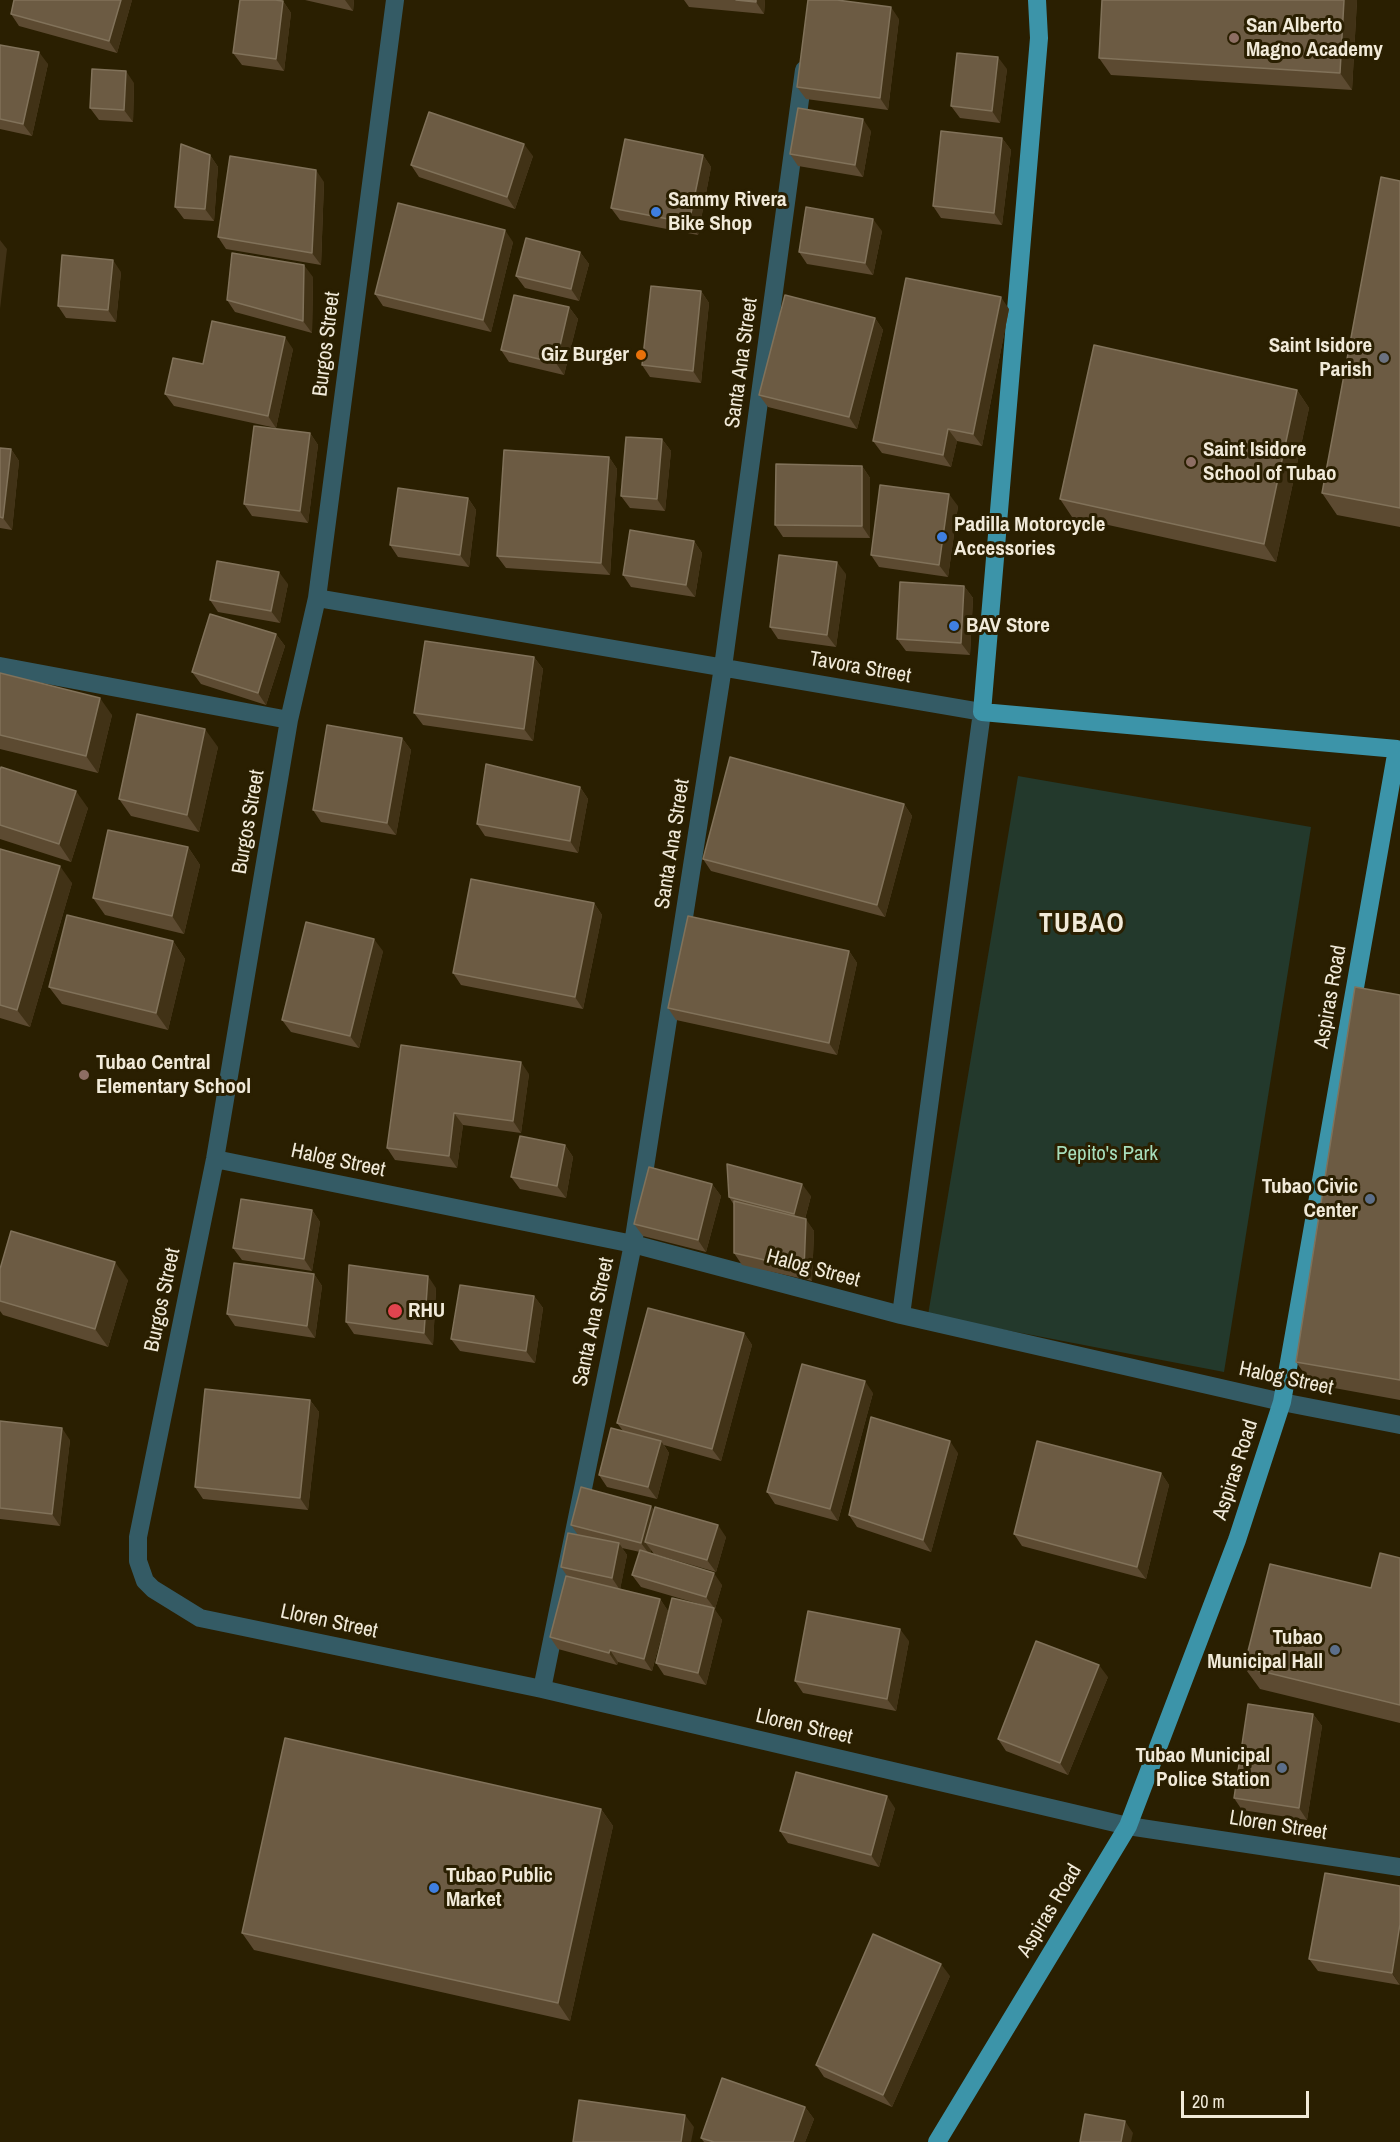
<!DOCTYPE html>
<style>
body{margin:0}
#map{position:relative;width:1400px;height:2142px;overflow:hidden;background:#2a1f01;font-family:"Archivo Narrow",sans-serif}
canvas{display:block}
.scale{position:absolute;left:1181px;top:2091px;width:128px;height:27px;box-sizing:border-box;border:3px solid #f1ead9;border-top:0;padding-left:8px;font-size:18px;line-height:21px;white-space:nowrap;color:#f1ead9;-webkit-text-stroke:4px #2a1f01;paint-order:stroke}
</style>
<div id="map">
<canvas width="1400" height="2142"></canvas>
<div class="scale">20 m</div>
</div>
<script>
const ctx = document.querySelector('canvas').getContext('2d');
ctx.lineJoin = 'round';
function paint(path, color) {
  ctx.fillStyle = color;
  ctx.fill(path, 'evenodd');
}
function toPath(rows) {
  const path = new Path2D();
  for (const r of rows) {
    path.moveTo(r[0], r[1]);
    for (let i = 2; i < r.length; i += 2) path.lineTo(r[i], r[i + 1]);
  }
  return path;
}
function stroke(path, color, width, dash) {
  ctx.strokeStyle = color;
  ctx.lineWidth = width;
  ctx.lineCap = dash ? 'butt' : 'round';
  ctx.setLineDash(dash || []);
  ctx.stroke(path);
}
function write(font, color, halo, rows, align = 'center') {
  ctx.font = font + ' "Archivo Narrow",sans-serif';
  ctx.lineWidth = 6;
  ctx.setLineDash([]);
  ctx.textBaseline = 'middle';
  ctx.strokeStyle = halo;
  ctx.fillStyle = color;
  for (const [text, x, y, turn = 0] of rows) {
    ctx.save();
    ctx.translate(x, y);
    ctx.rotate((+turn || 0) * Math.PI / 180);
    ctx.textAlign = isNaN(turn) ? turn : align;
    if (halo) ctx.strokeText(text, 0, 0);
    ctx.fillText(text, 0, 0);
    ctx.restore();
  }
}
paint(toPath([
 [1018,776,1311,827,1224,1372,928,1315]
]), '#23392c');
stroke(toPath([
 [395,0,317,598,289,720,215,1159,138,1537,138,1561,145,1581,153,1589,200,1618,542,1689,1128,1826,1400,1867],
 [317,598,982,712,901,1315],
 [0,666,289,720],
 [215,1159,633,1244,901,1315,1282,1402,1400,1425],
 [542,1689,633,1244,723,667,804,70]
]), '#345b65', 18);
stroke(toPath([
 [937,2142,1128,1826,1237,1540,1282,1402,1397,749,982,712,1039,38,1037,0]
]), '#3c94a9', 18);
paint(toPath([
 [132,0,117,53,19,26,11,14],
 [305,0,354,0,353,11],
 [684,0,765,0,764,14,689,7],
 [1357,0,1352,90,1111,75,1099,58],
 [283,1,291,13,284,71,242,65,233,53],
 [899,19,888,110,806,99,797,87],
 [0,45,48,64,32,136,0,129],
 [1007,69,1000,123,960,118,951,106],
 [134,83,133,122,99,120,90,108],
 [871,131,863,177,798,166,790,154],
 [1002,138,1011,150,1002,225,941,218,933,206],
 [210,155,218,167,214,221,184,219,175,207],
 [703,155,711,167,698,235,620,220,611,208],
 [533,156,515,209,419,177,411,165],
 [1400,181,1400,527,1337,515,1322,493],
 [324,182,321,265,226,249,218,237],
 [882,231,873,275,807,264,799,252],
 [513,242,491,332,383,306,375,294],
 [580,252,589,264,579,301,525,288,516,276],
 [121,272,116,322,66,318,58,306],
 [313,277,312,333,235,312,227,300],
 [701,291,709,303,701,383,650,377,642,365],
 [569,307,578,319,564,375,509,362,501,350],
 [1009,309,982,446,957,441,951,467,882,453,873,441],
 [875,318,883,330,857,429,768,407,759,395],
 [293,349,276,428,174,406,165,394],
 [1297,390,1309,408,1276,562,1072,517,1060,499],
 [310,433,318,445,308,523,252,516,244,504],
 [662,439,671,451,665,511,630,508,621,496],
 [0,448,11,449,19,461,12,530,0,528],
 [609,457,617,469,610,575,506,568,497,556],
 [862,466,870,478,870,538,783,537,775,525],
 [468,498,476,510,469,567,398,557,390,545],
 [958,506,948,577,879,567,871,555],
 [694,541,702,553,695,597,631,587,623,575],
 [846,574,836,647,778,639,770,627],
 [288,584,280,623,218,612,210,600],
 [964,586,973,598,970,655,906,651,897,639],
 [276,634,285,646,266,705,201,684,192,672],
 [534,657,543,669,533,741,423,725,414,713],
 [0,673,112,715,98,773,0,749],
 [402,738,411,750,396,835,321,822,313,810],
 [218,747,199,832,131,816,119,799],
 [0,770,88,808,71,862,0,839],
 [580,787,588,799,578,853,485,836,477,824],
 [904,804,912,816,885,917,711,871,703,859],
 [188,847,200,865,184,934,105,915,93,898],
 [0,849,72,883,30,1027,0,1018],
 [594,903,602,915,583,1009,461,985,453,973],
 [173,941,185,959,168,1030,62,1004,49,987],
 [383,951,359,1048,291,1032,282,1020],
 [849,951,857,963,837,1055,676,1020,668,1008],
 [1400,995,1400,1400,1312,1384,1296,1362],
 [529,1074,521,1133,463,1125,457,1168,395,1160,387,1148],
 [565,1145,573,1157,566,1198,520,1189,511,1177],
 [712,1184,721,1196,706,1252,643,1236,634,1224],
 [811,1196,805,1219,814,1231,812,1281,742,1265,734,1253,734,1205,729,1197],
 [312,1210,320,1222,312,1271,242,1260,233,1248],
 [0,1269,128,1280,108,1347,3,1315,0,1311],
 [314,1274,322,1286,315,1338,235,1326,227,1314],
 [436,1288,433,1345,354,1334,346,1322],
 [534,1296,543,1308,535,1363,460,1351,451,1339],
 [744,1333,752,1345,721,1461,664,1445,669,1453,657,1499,607,1487,599,1475,623,1431,617,1423],
 [873,1393,838,1521,775,1504,767,1492],
 [310,1400,319,1412,308,1510,203,1499,195,1487],
 [0,1421,70,1440,60,1526,0,1519],
 [958,1453,931,1552,857,1527,849,1515],
 [1161,1473,1169,1485,1146,1579,1022,1546,1014,1534],
 [654,1510,726,1537,716,1572,654,1554,651,1550,650,1553,722,1585,715,1609,714,1609,722,1620,706,1685,664,1675,656,1663,713,1608,641,1587,632,1575,640,1552,622,1548,627,1555,620,1589,660,1599,668,1611,652,1671,618,1662,617,1665,558,1649,550,1637,567,1576,561,1567,578,1535,571,1525],
 [1400,1558,1400,1723,1260,1689,1244,1667,1371,1588],
 [909,1641,896,1711,803,1693,795,1681],
 [1108,1677,1068,1775,1006,1751,998,1739],
 [1313,1714,1322,1726,1307,1820,1242,1810,1234,1798],
 [895,1808,879,1867,788,1843,780,1831],
 [601,1809,613,1826,570,2021,254,1950,242,1933],
 [1325,1873,1400,1985,1318,1971,1309,1959],
 [950,1976,892,2107,824,2077,816,2065],
 [805,2107,814,2119,805,2142,704,2142,701,2138]
]), '#5c4a31');
paint(toPath([
 [121,0,132,0,117,53,109,41],
 [345,0,354,0,353,11],
 [756,0,765,0,764,14,756,2],
 [1344,0,1357,0,1352,90,1340,73],
 [283,1,291,13,284,71,276,59],
 [891,7,899,19,888,110,880,98],
 [39,52,48,64,32,136,23,124],
 [998,57,1007,69,1000,123,992,111],
 [126,71,134,83,133,122,124,110],
 [863,119,871,131,863,177,855,165],
 [1002,138,1011,150,1002,225,994,213],
 [524,144,533,156,515,209,507,197],
 [210,155,218,167,214,221,205,209],
 [703,155,711,167,698,235,689,223],
 [316,170,324,182,321,265,312,253],
 [873,219,882,231,873,275,865,263],
 [505,230,513,242,491,332,483,320],
 [0,240,7,249,0,309],
 [580,252,589,264,579,301,571,289],
 [113,260,121,272,116,322,108,310],
 [304,265,313,277,312,333,303,321],
 [701,291,709,303,701,383,693,371],
 [1001,297,1009,309,982,446,973,434],
 [569,307,578,319,564,375,556,363],
 [875,318,883,330,857,429,849,417],
 [285,337,293,349,276,428,268,416],
 [1297,390,1309,408,1276,562,1264,544],
 [948,429,957,441,951,467,943,455],
 [310,433,318,445,308,523,300,511],
 [662,439,671,451,665,511,657,499],
 [11,449,19,461,12,530,3,518],
 [609,457,617,469,610,575,601,563],
 [862,466,870,478,870,538,862,526],
 [949,494,958,506,948,577,939,565],
 [468,498,476,510,469,567,460,555],
 [694,541,702,553,695,597,686,585],
 [837,562,846,574,836,647,827,635],
 [279,572,288,584,280,623,271,611],
 [964,586,973,598,970,655,961,643],
 [276,634,285,646,266,705,258,693],
 [534,657,543,669,533,741,524,729],
 [100,698,112,715,98,773,86,756],
 [205,729,218,747,199,832,187,815],
 [402,738,411,750,396,835,387,823],
 [580,787,588,799,578,853,570,841],
 [76,791,88,808,71,862,59,844],
 [904,804,912,816,885,917,877,905],
 [188,847,200,865,184,934,172,916],
 [60,866,72,883,30,1027,17,1010],
 [594,903,602,915,583,1009,575,997],
 [374,939,383,951,359,1048,350,1036],
 [173,941,185,959,168,1030,156,1013],
 [849,951,857,963,837,1055,829,1043],
 [521,1062,529,1074,521,1133,513,1121],
 [454,1113,463,1125,457,1168,449,1156],
 [565,1145,573,1157,566,1198,557,1186],
 [712,1184,721,1196,706,1252,698,1240],
 [802,1184,811,1196,803,1226,794,1214],
 [312,1210,320,1222,312,1271,304,1259],
 [806,1219,814,1231,812,1281,804,1269],
 [115,1262,128,1280,108,1347,95,1329],
 [314,1274,322,1286,315,1338,307,1326],
 [428,1276,436,1288,433,1345,424,1333],
 [534,1296,543,1308,535,1363,526,1351],
 [744,1333,752,1345,721,1461,712,1449],
 [865,1381,873,1393,838,1521,830,1509],
 [310,1400,319,1412,308,1510,300,1498],
 [62,1428,70,1440,60,1526,52,1514],
 [661,1441,669,1453,657,1499,648,1487],
 [950,1441,958,1453,931,1552,923,1540],
 [1161,1473,1169,1485,1146,1579,1137,1567],
 [651,1506,660,1518,645,1542,651,1550,650,1555,641,1543],
 [718,1525,726,1537,716,1572,707,1560],
 [619,1543,627,1555,620,1590,612,1578],
 [714,1573,722,1585,715,1609,706,1597],
 [660,1599,668,1611,652,1671,644,1659],
 [714,1608,722,1620,706,1685,698,1673],
 [900,1629,909,1641,896,1711,887,1699],
 [610,1650,618,1662,617,1665,609,1653],
 [1099,1665,1108,1677,1068,1775,1060,1763],
 [1313,1714,1322,1726,1307,1820,1299,1808],
 [887,1796,895,1808,879,1867,871,1855],
 [601,1809,613,1826,570,2021,558,2003],
 [1400,1924,1400,1985,1392,1973],
 [941,1964,950,1976,892,2107,883,2095],
 [805,2107,814,2119,805,2142,793,2142],
 [685,2115,694,2127,691,2142,681,2142],
 [1125,2121,1133,2133,1131,2142,1121,2142]
]), '#413216');
const building = toPath([
 [14,0,121,0,109,41,11,14,14,0],
 [240,0,275,0,283,1,276,59,233,53,240,0],
 [736,0,756,0,756,2,736,0],
 [808,0,837,0,891,7,880,98,797,87,808,0],
 [1102,0,1344,0,1340,73,1099,58,1102,0],
 [0,45,39,52,23,124,0,119,0,45],
 [957,53,998,57,992,111,951,106,957,53],
 [92,69,126,71,124,110,90,108,92,69],
 [798,108,863,119,855,165,790,154,798,108],
 [429,112,524,144,507,197,411,165,429,112],
 [941,131,1002,138,994,213,933,206,941,131],
 [625,139,703,155,689,223,611,208,625,139],
 [181,144,210,155,205,209,175,207,181,144],
 [230,156,316,170,312,253,218,237,230,156],
 [1381,177,1400,181,1400,508,1322,493,1381,177],
 [398,203,505,230,483,320,375,294,398,203],
 [806,207,873,219,865,263,799,252,806,207],
 [526,238,580,252,571,289,516,276,526,238],
 [232,253,304,265,303,321,227,300,232,253],
 [62,255,113,260,108,310,58,306,62,255],
 [906,278,1001,297,973,434,948,429,943,455,873,441,906,278],
 [651,286,701,291,693,371,642,365,651,286],
 [514,295,569,307,556,363,501,350,514,295],
 [785,295,875,318,849,417,759,395,785,295],
 [212,321,285,337,268,416,165,394,173,358,203,364,212,321],
 [1094,345,1297,390,1264,544,1060,499,1094,345],
 [254,426,310,433,300,511,244,504,254,426],
 [626,437,662,439,657,499,621,496,626,437],
 [0,448,11,449,3,518,0,517,0,448],
 [504,450,609,457,601,563,497,556,504,450],
 [776,464,862,466,862,526,775,525,776,464],
 [880,485,949,494,939,565,871,555,880,485],
 [398,488,468,498,460,555,390,545,398,488],
 [630,530,694,541,686,585,623,575,630,530],
 [779,555,837,562,827,635,770,627,779,555],
 [217,561,279,572,271,611,210,600,217,561],
 [900,582,964,586,961,643,897,639,900,582],
 [210,614,276,634,258,693,192,672,210,614],
 [425,641,534,657,524,729,414,713,425,641],
 [0,673,100,698,86,756,0,735,0,673],
 [137,714,205,729,187,815,119,799,137,714],
 [327,725,402,738,387,823,313,810,327,725],
 [730,757,904,804,877,905,703,859,730,757],
 [486,764,580,787,570,841,477,824,486,764],
 [1,767,76,791,59,844,0,825,0,770,1,767],
 [108,830,188,847,172,916,93,898,108,830],
 [0,849,60,866,17,1010,0,1005,0,849],
 [471,879,594,903,575,997,453,973,471,879],
 [67,915,173,941,156,1013,49,987,67,915],
 [688,916,849,951,829,1043,668,1008,688,916],
 [306,922,374,939,350,1036,282,1020,306,922],
 [1355,987,1400,995,1400,1380,1296,1362,1355,987],
 [401,1045,521,1062,513,1121,454,1113,449,1156,387,1148,401,1045],
 [520,1136,565,1145,557,1186,511,1177,520,1136],
 [727,1164,802,1184,794,1214,729,1197,727,1164],
 [649,1167,712,1184,698,1240,634,1224,649,1167],
 [241,1199,312,1210,304,1259,233,1248,241,1199],
 [734,1201,806,1219,804,1269,734,1253,734,1201],
 [11,1231,115,1262,95,1329,0,1301,0,1269,11,1231],
 [234,1263,314,1274,307,1326,227,1314,234,1263],
 [349,1265,428,1276,424,1333,346,1322,349,1265],
 [460,1285,534,1296,526,1351,451,1339,460,1285],
 [648,1308,744,1333,712,1449,617,1423,648,1308],
 [802,1364,865,1381,830,1509,767,1492,802,1364],
 [205,1389,310,1400,300,1498,195,1487,205,1389],
 [871,1417,950,1441,923,1540,849,1515,871,1417],
 [0,1421,62,1428,52,1514,0,1508,0,1421],
 [611,1428,661,1441,648,1487,599,1475,611,1428],
 [1037,1441,1161,1473,1137,1567,1014,1534,1037,1441],
 [581,1487,651,1506,641,1543,571,1525,581,1487],
 [655,1507,718,1525,707,1560,645,1542,655,1507],
 [568,1533,619,1543,612,1578,561,1567,568,1533],
 [640,1550,714,1573,706,1597,632,1575,640,1550],
 [1380,1553,1400,1558,1400,1705,1244,1667,1270,1564,1371,1588,1380,1553],
 [566,1576,660,1599,644,1659,610,1650,609,1653,550,1637,566,1576],
 [672,1598,714,1608,698,1673,656,1663,672,1598],
 [808,1611,900,1629,887,1699,795,1681,808,1611],
 [1036,1641,1099,1665,1060,1763,998,1739,1036,1641],
 [1248,1704,1313,1714,1299,1808,1234,1798,1248,1704],
 [285,1738,601,1809,558,2003,242,1933,285,1738],
 [796,1772,887,1796,871,1855,780,1831,796,1772],
 [1325,1873,1400,1886,1400,1924,1392,1973,1309,1959,1325,1873],
 [873,1934,941,1964,883,2095,816,2065,873,1934],
 [722,2078,805,2107,793,2142,714,2142,701,2138,722,2078],
 [579,2100,685,2115,681,2142,573,2142,579,2100],
 [1085,2114,1125,2121,1121,2142,1080,2142,1085,2114]
]);
paint(building, '#6c5b43');
stroke(building, '#81725a', 1.5);
for (const [x, y, r, color] of [
 [1234,38,6,"#8d6e63"],
 [656,212,6,"#3f7fe0"],
 [641,355,6,"#e8710a"],
 [1384,358,6,"#6b7280"],
 [1191,462,6,"#8d6e63"],
 [942,537,6,"#3f7fe0"],
 [954,626,6,"#3f7fe0"],
 [84,1075,6,"#8d6e63"],
 [1370,1199,6,"#5c6f8a"],
 [395,1311,8,"#e0444e"],
 [1335,1650,6,"#5c6f8a"],
 [1282,1768,6,"#5c6f8a"],
 [434,1888,6,"#3f7fe0"]
]) {
  const dot = new Path2D();
  dot.arc(x, y, r, 0, 2 * Math.PI);
  ctx.fillStyle = color;
  ctx.fill(dot);
  stroke(dot, '#2a1f01', 2);
}
write('bold 21px', '#f1ead9', '#2a1f01', [
 ["San Alberto",1246,26],
 ["Magno Academy",1246,50],
 ["Sammy Rivera",668,200],
 ["Bike Shop",668,224],
 ["Saint Isidore",1372,346,"right"],
 ["Parish",1372,370,"right"],
 ["Giz Burger",629,355,"right"],
 ["Saint Isidore",1203,450],
 ["School of Tubao",1203,474],
 ["Padilla Motorcycle",954,525],
 ["Accessories",954,549],
 ["BAV Store",966,626],
 ["Tubao Central",96,1063],
 ["Elementary School",96,1087],
 ["Tubao Civic",1358,1187,"right"],
 ["Center",1358,1211,"right"],
 ["RHU",408,1311],
 ["Tubao",1323,1638,"right"],
 ["Municipal Hall",1323,1662,"right"],
 ["Tubao Municipal",1270,1756,"right"],
 ["Police Station",1270,1780,"right"],
 ["Tubao Public",446,1876],
 ["Market",446,1900]
], 'left');
write('21px', '#f1ead9', '#2a1f01', [
 ["Burgos Street",327,344,-83],
 ["Santa Ana Street",742,363,-82],
 ["Tavora Street",860,668,10],
 ["Burgos Street",249,822,-80],
 ["Santa Ana Street",673,844,-81],
 ["Aspiras Road",1331,997,-80],
 ["Halog Street",338,1161,12],
 ["Halog Street",813,1269,15],
 ["Burgos Street",163,1300,-78],
 ["Santa Ana Street",594,1322,-78],
 ["Halog Street",1286,1379,12],
 ["Aspiras Road",1236,1470,-72],
 ["Lloren Street",329,1622,12],
 ["Lloren Street",804,1727,13],
 ["Lloren Street",1278,1826,9],
 ["Aspiras Road",1050,1911,-59]
]);
write('21px', '#a7debc', '#2a1f01', [
 ["Pepito's Park",1107,1154]
]);
ctx.letterSpacing = '1.5px';
write('bold 27px', '#f1ead9', '#2a1f01', [
 ["TUBAO",1082,925]
]);
ctx.letterSpacing = '0px';
</script>
